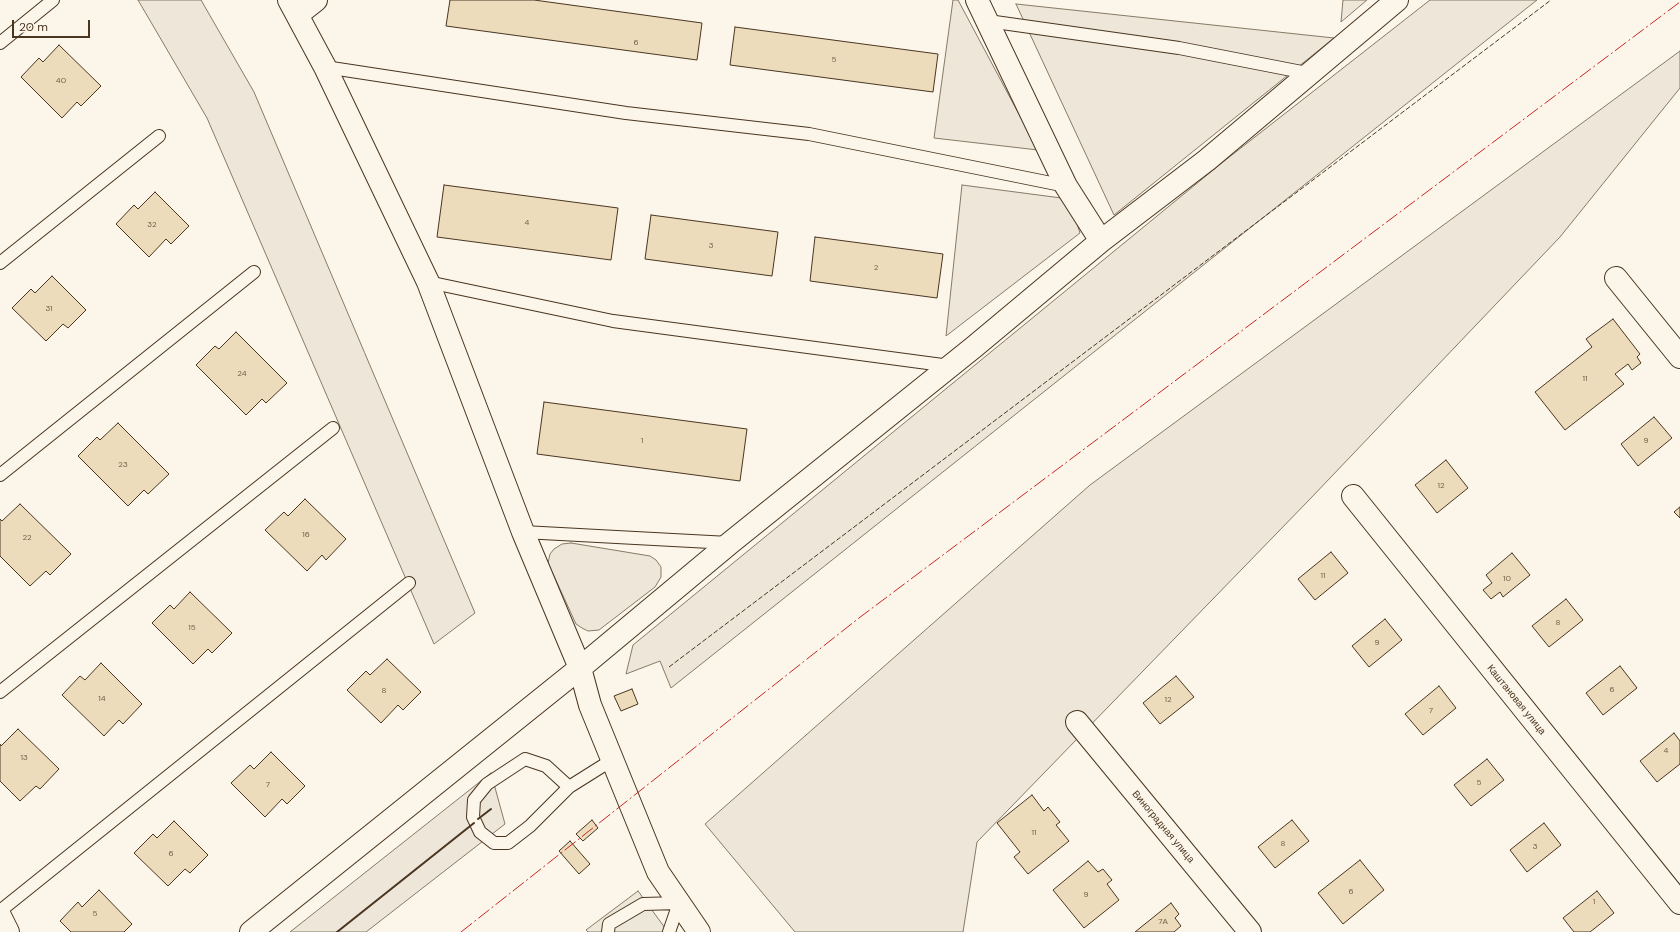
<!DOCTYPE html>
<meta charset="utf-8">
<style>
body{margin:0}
#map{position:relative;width:1680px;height:932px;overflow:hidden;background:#fbf6e9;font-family:"DM Sans",sans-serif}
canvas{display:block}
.scale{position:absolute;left:12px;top:20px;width:78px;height:18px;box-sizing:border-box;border:2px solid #4a3520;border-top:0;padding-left:5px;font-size:12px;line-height:14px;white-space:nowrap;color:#4a3520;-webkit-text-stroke:3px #fbf6e9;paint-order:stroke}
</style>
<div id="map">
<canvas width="1680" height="932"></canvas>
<div class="scale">20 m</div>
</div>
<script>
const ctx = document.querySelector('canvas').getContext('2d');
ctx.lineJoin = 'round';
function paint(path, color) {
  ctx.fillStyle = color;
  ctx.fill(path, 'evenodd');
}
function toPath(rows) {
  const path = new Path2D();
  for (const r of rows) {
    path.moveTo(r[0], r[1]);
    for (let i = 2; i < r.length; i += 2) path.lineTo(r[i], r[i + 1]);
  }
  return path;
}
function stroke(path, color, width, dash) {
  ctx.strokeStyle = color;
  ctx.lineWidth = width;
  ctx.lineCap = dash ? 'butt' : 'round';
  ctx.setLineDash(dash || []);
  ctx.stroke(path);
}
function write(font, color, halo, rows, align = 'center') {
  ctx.font = font + ' "DM Sans",sans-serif';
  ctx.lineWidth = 3;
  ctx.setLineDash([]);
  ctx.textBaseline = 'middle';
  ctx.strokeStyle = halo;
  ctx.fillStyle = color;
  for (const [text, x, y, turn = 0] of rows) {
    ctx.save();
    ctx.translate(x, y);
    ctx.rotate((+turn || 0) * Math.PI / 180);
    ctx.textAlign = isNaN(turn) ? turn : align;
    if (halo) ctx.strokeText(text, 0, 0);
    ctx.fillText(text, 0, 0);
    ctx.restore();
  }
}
const green = toPath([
 [138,0,201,0,254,92,475,613,434,644,207,118,138,0],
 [953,0,958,0,1038,150,934,138,953,0],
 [1343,0,1367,0,1341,22,1343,0],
 [1430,0,1537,0,671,688,660,661,626,674,633,645,1223,162,1430,0],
 [1016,4,1334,38,1114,215,1016,4],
 [1680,51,1680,88,1560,237,1310,499,977,842,963,932,795,932,705,824,1090,485,1680,51],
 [962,185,1069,199,1080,233,946,336,962,185],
 [571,543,650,556,656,560,661,567,661,577,655,587,599,630,588,631,582,628,576,624,548,563,550,554,554,549,562,544,571,543],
 [491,773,505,824,366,932,290,932,491,773]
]);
paint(green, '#ede6d9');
stroke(green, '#887966', 1);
const parking = toPath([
 [638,891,668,932,588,932,586,930,638,891]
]);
paint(parking, '#ede7d9');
stroke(parking, '#887966', 1);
const building = toPath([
 [450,0,534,0,702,23,697,60,446,26,450,0],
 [735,27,938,54,933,92,730,65,735,27],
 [59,45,101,86,81,106,77,102,62,118,21,77,39,58,43,62,59,45],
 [444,185,618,208,611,260,437,237,444,185],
 [155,192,189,226,171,244,166,239,149,257,116,224,134,205,138,209,155,192],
 [651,215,778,232,772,276,645,259,651,215],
 [815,237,943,254,937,298,810,281,815,237],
 [52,276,86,310,68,328,63,324,46,341,12,308,31,289,35,293,52,276],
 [1613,319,1640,354,1637,357,1641,363,1632,370,1628,364,1615,374,1624,384,1565,430,1535,392,1592,347,1586,339,1613,319],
 [236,332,287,383,266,403,262,399,246,415,196,365,215,346,219,349,236,332],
 [544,402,747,429,740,481,537,454,544,402],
 [1654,417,1672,438,1638,466,1621,444,1654,417],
 [118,423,169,474,148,494,144,490,128,506,78,456,97,437,100,440,118,423],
 [1446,460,1468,488,1437,513,1415,485,1446,460],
 [305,499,346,539,326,560,322,555,307,571,265,530,284,512,288,516,305,499],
 [20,504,71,554,50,575,46,571,30,586,0,556,0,519,2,521,20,504],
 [1680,507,1680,518,1674,512,1680,507],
 [1331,552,1348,573,1315,600,1298,579,1331,552],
 [1512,553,1530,575,1503,597,1500,592,1491,599,1483,590,1492,583,1486,575,1512,553],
 [190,592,232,633,212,653,208,649,193,664,152,623,170,605,174,609,190,592],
 [1566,599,1583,620,1549,647,1532,626,1566,599],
 [1385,619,1402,640,1369,667,1352,646,1385,619],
 [387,659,421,692,403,710,398,705,381,723,347,690,366,671,370,675,387,659],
 [101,663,142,704,123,724,119,720,104,736,62,695,80,676,85,680,101,663],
 [1620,666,1637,688,1603,715,1586,693,1620,666],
 [1176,676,1194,697,1160,724,1143,703,1176,676],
 [1439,686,1456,708,1423,735,1405,714,1439,686],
 [632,689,638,704,621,711,614,696,632,689],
 [18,729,59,769,40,789,36,786,20,801,0,781,0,744,1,746,18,729],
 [1674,733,1680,741,1680,764,1657,782,1640,761,1674,733],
 [271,752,305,786,287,804,282,799,265,817,231,783,250,765,254,769,271,752],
 [1487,759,1504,780,1471,806,1454,785,1487,759],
 [1032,795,1044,811,1048,807,1060,822,1056,825,1069,841,1028,874,1014,857,1020,852,997,823,1032,795],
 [592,820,598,828,583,841,576,834,592,820],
 [1292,820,1309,841,1275,868,1258,847,1292,820],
 [174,821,208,855,190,873,185,869,168,886,134,853,153,834,157,838,174,821],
 [1544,823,1561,845,1527,872,1510,850,1544,823],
 [570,841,590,864,579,874,559,851,570,841],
 [1360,860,1384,890,1343,924,1318,893,1360,860],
 [1088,861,1098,872,1103,869,1112,880,1107,884,1119,900,1084,928,1053,890,1088,861],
 [99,890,132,924,124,932,71,932,60,921,78,902,82,907,99,890],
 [1597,891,1614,913,1590,932,1574,932,1563,918,1597,891],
 [1171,903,1179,914,1175,918,1181,926,1174,932,1135,932,1171,903]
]);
paint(building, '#ecdcbc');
stroke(building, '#4a3520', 1);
const service = toPath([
 [988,21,1179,48,1307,73,1311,70],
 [0,43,53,0],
 [325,67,626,113,809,134,1066,186],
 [0,263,159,136],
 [428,282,613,321,950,366],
 [0,475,254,272],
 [523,532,729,543],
 [0,692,333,428],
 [569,787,530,826,508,843,494,843,480,832,473,817,474,800,487,784,525,759,546,766,569,787,612,760],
 [0,911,409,583],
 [608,932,609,924,643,904,679,903,669,932]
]);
const minor = toPath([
 [289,0,325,67,428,282,523,532,580,668,730,543,974,347,1101,241,1207,160,1397,0],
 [977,0,1066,186,1101,241],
 [297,15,316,0],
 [1616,278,1680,357],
 [1353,496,1680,903],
 [1077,722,1250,932],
 [0,916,8,932],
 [251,932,580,668,590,705,658,872,699,932]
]);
stroke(service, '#4a3520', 14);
stroke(minor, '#4a3520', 24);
stroke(service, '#fbf6e9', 12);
stroke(minor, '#fbf6e9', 22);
stroke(toPath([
 [669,667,1551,0]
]), '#4a3520', 1, [5, 2]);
stroke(toPath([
 [478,819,491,809],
 [337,932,474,823]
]), '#4a3520', 2);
stroke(toPath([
 [461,932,859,618,1680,2]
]), '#c62828', 1, [14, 3, 2, 3]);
write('8px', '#725f47', null, [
 ["6",636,43],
 ["5",834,60],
 ["40",61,81],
 ["4",527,223],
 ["32",152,225],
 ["3",711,246],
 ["2",876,268],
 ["31",49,309],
 ["24",242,374],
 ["11",1585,379],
 ["1",642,441],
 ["9",1646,441],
 ["23",123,465],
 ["12",1441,486],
 ["16",306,535],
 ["22",27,538],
 ["11",1323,576],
 ["10",1507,579],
 ["8",1558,623],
 ["15",192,628],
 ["9",1377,643],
 ["6",1612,690],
 ["8",384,691],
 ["14",102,699],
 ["12",1168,700],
 ["7",1431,711],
 ["4",1666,751],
 ["13",24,758],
 ["5",1479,783],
 ["7",268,785],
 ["11",1034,833],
 ["8",1283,844],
 ["3",1535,847],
 ["6",171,854],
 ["6",1351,892],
 ["9",1086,895],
 ["1",1594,902],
 ["5",95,914],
 ["7А",1163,922]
]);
write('10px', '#4a3520', '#fbf6e9', [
 ["Каштановая улица",1516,700,51],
 ["Виноградная улица",1163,827,50]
]);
</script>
